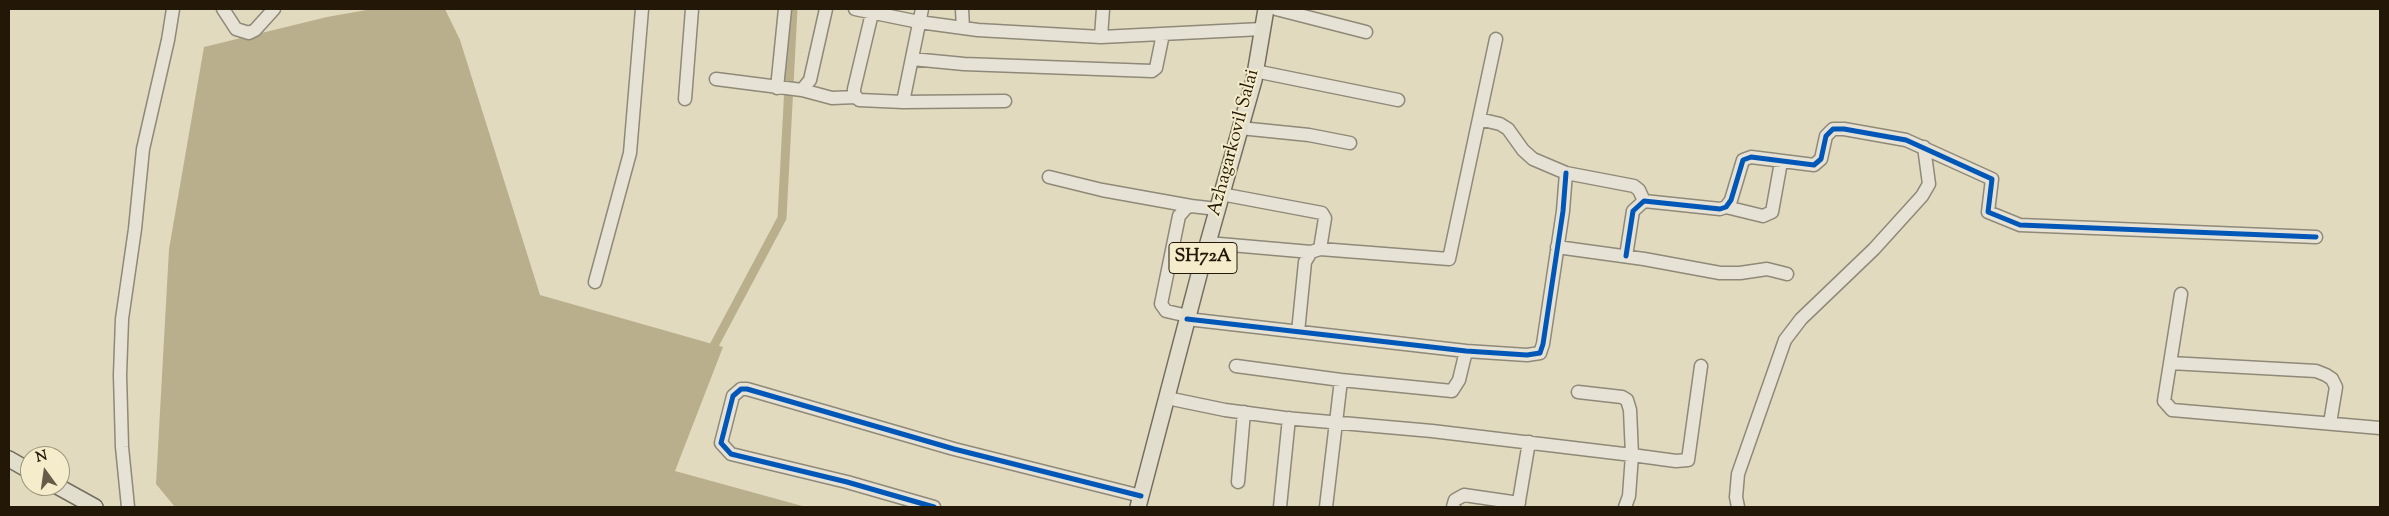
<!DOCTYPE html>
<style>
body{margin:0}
#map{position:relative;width:2389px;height:516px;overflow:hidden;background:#e1dabe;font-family:"Sorts Mill Goudy",serif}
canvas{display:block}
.frame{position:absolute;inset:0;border:10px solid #231808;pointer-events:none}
.north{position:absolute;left:20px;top:446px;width:50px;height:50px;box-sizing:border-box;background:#f5eccb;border:1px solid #a1977d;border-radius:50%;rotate:346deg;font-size:14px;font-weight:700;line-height:20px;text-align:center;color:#231808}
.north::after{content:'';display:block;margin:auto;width:18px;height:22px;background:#665c48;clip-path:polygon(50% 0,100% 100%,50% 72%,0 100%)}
</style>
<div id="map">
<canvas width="2389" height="516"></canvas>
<div class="frame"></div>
<div class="north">N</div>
</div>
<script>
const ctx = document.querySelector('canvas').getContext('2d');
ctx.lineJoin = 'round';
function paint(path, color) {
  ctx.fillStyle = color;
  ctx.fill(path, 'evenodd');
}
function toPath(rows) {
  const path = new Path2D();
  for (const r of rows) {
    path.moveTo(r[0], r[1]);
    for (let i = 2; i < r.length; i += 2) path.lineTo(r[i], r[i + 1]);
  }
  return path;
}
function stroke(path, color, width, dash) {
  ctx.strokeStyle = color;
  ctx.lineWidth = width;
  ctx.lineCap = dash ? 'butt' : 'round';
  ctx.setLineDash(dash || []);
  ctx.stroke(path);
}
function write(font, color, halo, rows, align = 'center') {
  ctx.font = font + ' "Sorts Mill Goudy",serif';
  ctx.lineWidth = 4;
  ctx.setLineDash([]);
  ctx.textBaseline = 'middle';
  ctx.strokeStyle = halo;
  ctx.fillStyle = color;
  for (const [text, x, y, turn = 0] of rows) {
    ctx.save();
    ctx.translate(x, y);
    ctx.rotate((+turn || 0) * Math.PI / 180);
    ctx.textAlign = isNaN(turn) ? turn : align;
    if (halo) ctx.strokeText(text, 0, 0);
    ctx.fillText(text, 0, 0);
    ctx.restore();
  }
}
paint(toPath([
 [372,9,445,9,460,40,540,295,723,347,675,471,806,507,175,507,156,484,169,249,204,47,327,17]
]), '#baaf8c');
stroke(toPath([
 [709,355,782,218,793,9]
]), '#baaf8c', 9);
const minor = toPath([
 [223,9,236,29,249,33,255,30,274,9],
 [855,9,919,22,978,30,1101,37,1262,29],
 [873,9,854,89,854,94,859,100,903,102,1005,101],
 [962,9,963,28],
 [1276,9,1366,32],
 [1101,37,1103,9],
 [912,59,964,64,1152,71,1156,68,1163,34],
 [1255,71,1398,100],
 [716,79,802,90,810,80,826,9],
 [777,88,785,9],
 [802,90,832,98,856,97],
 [685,99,692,9],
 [903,102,922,9],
 [1479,119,1500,124,1508,129,1523,150,1533,159,1566,173,1634,186,1639,190,1644,201],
 [1240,128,1309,135,1350,143],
 [1049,177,1102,190,1191,206],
 [1221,194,1322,213,1325,218,1320,249],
 [1726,207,1763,216,1772,212,1781,162],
 [1208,243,1311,252],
 [1557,247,1644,259,1720,273,1740,273,1767,269,1787,274],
 [1626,256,1633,211,1644,201,1720,209,1726,207,1731,200,1743,160,1751,157,1814,165,1821,159,1826,136,1833,129,1844,129,1906,140,1992,179,1988,212,2020,225,2316,237],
 [595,282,630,153,642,9],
 [2181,294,2164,401,2172,410,2380,428],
 [1188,316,1166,311,1161,304,1179,216,1186,208,1191,206,1217,209],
 [1187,319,1466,351,1527,355,1540,353,1543,344,1563,211,1566,173],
 [1298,332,1305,262,1311,252,1320,249,1449,259,1496,39],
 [2170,363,2316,371,2326,375,2332,379,2336,387,2330,423],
 [1236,366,1341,380,1452,391,1459,380,1466,351],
 [1578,392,1622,397,1627,400,1630,410,1632,455,1676,461,1688,460,1701,366],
 [1167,398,1225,410,1285,418,1432,431,1632,455,1629,496,1625,507],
 [1238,482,1244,412],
 [128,507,122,447,120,375,122,319,135,229,143,149,168,40,173,9],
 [934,507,847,482,731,454,721,443,733,396,741,389,747,389,954,449,1141,496],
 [1280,507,1289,418],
 [1326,507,1341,380],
 [1453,507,1455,500,1464,495,1519,503],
 [1518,507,1529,442],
 [1738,507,1736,497,1738,474,1785,340,1801,319,1874,249,1922,196,1929,184,1924,147]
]);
const major = toPath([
 [9,459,30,471],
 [57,486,95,507],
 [1138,507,1200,271,1254,80,1266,9]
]);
stroke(minor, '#8e8978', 15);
stroke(major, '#746e5f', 18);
stroke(minor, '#e6e2d5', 12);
stroke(major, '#e2dece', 15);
stroke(toPath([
 [1626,256,1633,211,1644,201,1720,209,1726,207,1731,200,1743,160,1751,157,1814,165,1821,159,1826,136,1833,129,1844,129,1906,140,1992,179,1988,212,2020,225,2316,237],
 [1187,319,1466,351,1527,355,1540,353,1543,344,1563,211,1566,173],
 [934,507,847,482,731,454,721,443,733,396,741,389,747,389,954,449,1141,496]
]), '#0057b8', 5);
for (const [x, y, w] of [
 [1203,258,68]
]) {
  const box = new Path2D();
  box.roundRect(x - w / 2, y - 15.5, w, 31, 4);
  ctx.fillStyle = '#f5eccb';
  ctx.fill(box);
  stroke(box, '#231808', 1);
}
write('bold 18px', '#231808', null, [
 ["SH72A",1203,258]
]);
write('19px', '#231808', '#f5eccb', [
 ["Azhagarkovil Salai",1235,143,-75]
]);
</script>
